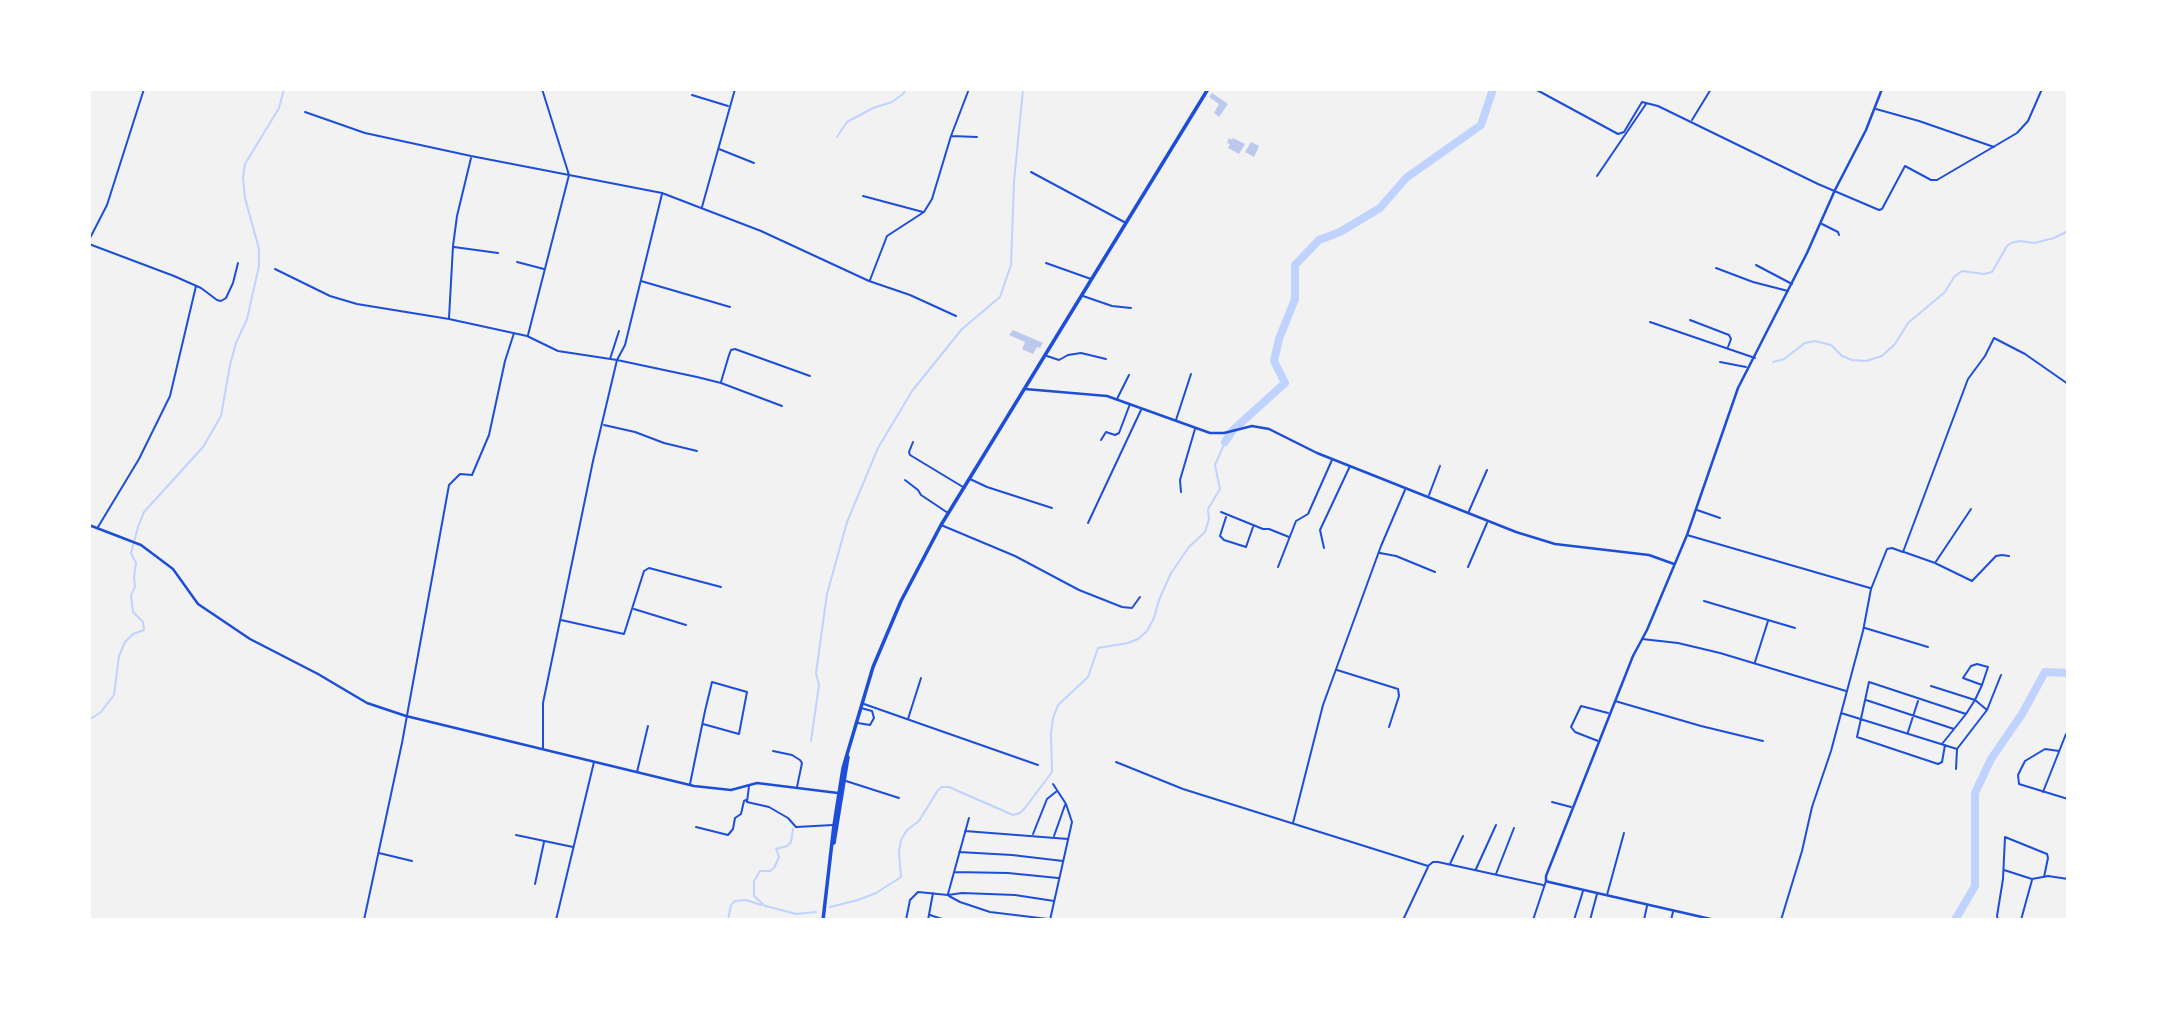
<!DOCTYPE html>
<style>
body{margin:0}
#map{position:relative;width:2157px;height:1009px;overflow:hidden;background:#f2f2f2;font-family:Lato,sans-serif}
canvas{display:block}
.frame{position:absolute;inset:0;border:91px solid #fff;pointer-events:none}
</style>
<div id="map">
<canvas width="2157" height="1009"></canvas>
<div class="frame"></div>
</div>
<script>
const ctx = document.querySelector('canvas').getContext('2d');
ctx.lineJoin = 'round';
function toPath(rows) {
  const path = new Path2D();
  for (const r of rows) {
    path.moveTo(r[0], r[1]);
    for (let i = 2; i < r.length; i += 2) path.lineTo(r[i], r[i + 1]);
  }
  return path;
}
function stroke(path, color, width, dash) {
  ctx.strokeStyle = color;
  ctx.lineWidth = width;
  ctx.lineCap = dash ? 'butt' : 'round';
  ctx.setLineDash(dash || []);
  ctx.stroke(path);
}
function paint(path, color) {
  ctx.fillStyle = color;
  ctx.fill(path, 'evenodd');
}
stroke(toPath([
 [837,137,847,122,873,108,892,102,903,94,906,89],
 [1773,362,1784,359,1805,343,1815,341,1831,345,1842,356,1852,360,1866,361,1882,356,1895,344,1908,323,1945,292,1954,277,1962,271,1984,274,1992,272,2007,246,2011,243,2020,241,2034,243,2054,238,2068,231],
 [89,720,101,712,114,695,119,656,125,642,133,634,144,630,143,622,133,612,131,595,135,587,134,577,136,563,131,553,138,527,144,512,203,447,221,416,230,365,236,343,247,319,259,266,259,249,245,198,243,178,245,164,279,108,284,89],
 [811,741,819,685,816,673,827,594,847,522,878,448,912,391,962,329,1000,297,1011,265,1014,182,1023,89],
 [765,906,754,896,754,881,760,871,770,871,774,868,779,857,776,849,787,846,791,842,793,829],
 [766,906,796,914,816,912],
 [830,907,858,900,876,893,901,877,899,852,901,840,907,830,919,821,938,790,942,787,949,787,1013,815,1020,813,1025,808,1052,772,1051,734,1053,718,1058,705,1088,677,1098,648,1128,643,1138,639,1147,631,1154,618,1159,600,1171,573,1189,547,1205,532,1209,519,1208,509,1220,489,1215,465,1225,442],
 [728,920,731,905,735,901,746,900,761,905]
]), '#bfd3fe', 2);
stroke(toPath([
 [1225,442,1233,430,1285,383,1274,361,1279,339,1295,299,1295,265,1319,240,1340,232,1380,208,1406,178,1481,125,1493,89],
 [1955,920,1975,886,1975,793,1991,759,2022,714,2045,672,2068,673]
]), '#bfd3fe', 8);
paint(toPath([
 [1212,93,1228,104,1219,117,1214,113,1219,104,1209,97],
 [1229,138,1232,140,1233,138,1245,144,1239,154,1228,148,1230,144,1227,143],
 [1251,142,1259,146,1254,157,1245,152],
 [1013,330,1043,343,1040,348,1037,347,1033,354,1022,349,1025,342,1009,335]
]), '#bdc9ec');
stroke(toPath([
 [1535,89,1618,134,1624,132,1642,102,1658,106,1818,184,1879,210,1882,209,1905,166,1931,180,1937,180,2017,133,2028,121,2042,89],
 [692,95,728,106],
 [1876,109,1919,121,1994,147],
 [305,112,365,133,471,156,662,193,761,231,869,281,910,295,956,316],
 [1692,120,1711,89],
 [951,136,977,137],
 [719,149,754,163],
 [1031,172,1126,223],
 [1597,176,1646,104],
 [863,196,923,212],
 [702,207,735,89],
 [1822,224,1838,232,1839,235],
 [89,240,107,205,144,89],
 [89,244,174,276,201,288,217,300,221,301,226,298,233,283,238,263],
 [454,247,498,253],
 [517,262,544,269],
 [1046,263,1091,279],
 [1756,265,1792,284],
 [1716,268,1753,282,1788,291],
 [275,269,330,296,357,304,449,319,527,336,558,351,617,360,697,377,721,383,782,406],
 [870,280,887,236,924,212,932,199,951,136,969,89],
 [641,281,730,307],
 [1083,296,1112,306,1131,308],
 [449,318,453,246,457,216,471,158],
 [1690,320,1729,335,1731,339,1728,347],
 [1650,322,1755,358],
 [528,335,569,175,542,89],
 [1047,356,1059,360,1068,355,1081,353,1106,359],
 [610,359,619,331],
 [1720,362,1746,367],
 [721,382,729,355,731,350,735,349,810,376],
 [1117,399,1129,375],
 [1176,420,1191,374],
 [89,422,89,424],
 [604,425,635,432,664,443,697,451],
 [1101,440,1106,432,1115,435,1119,433,1130,404],
 [913,442,909,452,910,455,963,487],
 [970,479,987,487,1052,508],
 [905,480,918,490,921,495,948,513],
 [1181,492,1180,480,1195,429],
 [1429,495,1440,466],
 [1697,510,1720,518],
 [1469,511,1487,470],
 [1221,512,1263,529,1269,529,1289,537],
 [1226,517,1220,536,1224,540,1246,547,1253,527],
 [1088,523,1141,410],
 [941,525,1015,556,1079,590,1122,607,1132,608,1140,597],
 [98,527,139,459,170,396,196,286],
 [1687,535,1870,588],
 [1324,548,1320,530,1350,466],
 [1904,552,1935,563,1972,581,1996,556,2002,555,2009,556],
 [1380,553,1396,556,1435,572],
 [1935,563,1971,509],
 [1278,567,1296,521,1308,514,1332,460],
 [1468,567,1487,523],
 [1704,601,1795,628],
 [634,609,686,625],
 [561,620,624,634,644,571,649,568,721,587],
 [1865,628,1928,647],
 [1642,639,1678,643,1720,653,1846,691],
 [1755,662,1768,621],
 [1337,670,1398,689,1399,696,1389,727],
 [1931,686,1975,700,1987,710],
 [1866,700,1954,729],
 [1615,701,1701,726,1763,741],
 [864,704,1038,765],
 [1841,713,1957,749],
 [1966,714,1975,700,1982,685,1988,667,1977,664,1971,666,1963,678,1982,685],
 [908,719,921,678],
 [858,723,870,725,874,718,872,711,861,708],
 [1908,732,1918,701],
 [1598,741,1575,732,1571,727,1581,706,1608,713],
 [1942,744,1966,714,1869,682,1857,737,1938,764,1942,762,1945,745],
 [543,748,543,703,593,461,617,360,625,345,662,194],
 [773,751,792,755,800,760,802,763,797,787],
 [2059,751,2045,749,2025,761,2018,775,2019,784,2068,799],
 [1116,762,1183,789,1428,866,1433,862,1438,862,1543,885],
 [1956,769,1957,749,1987,710,2001,675],
 [637,772,648,726],
 [846,781,899,798],
 [690,784,705,711,712,682,747,692,739,734,703,724],
 [749,786,747,802,769,807,788,818,796,827,833,825],
 [2043,792,2066,734],
 [1552,802,1571,807],
 [1293,823,1323,705,1381,546,1405,490],
 [696,827,728,835,733,829,735,818,741,814,744,801,746,800],
 [965,831,1068,839],
 [1033,834,1047,799,1057,791],
 [516,835,573,847],
 [1054,836,1065,805],
 [959,852,1012,855,1063,861],
 [379,853,412,861],
 [1450,864,1463,836],
 [1476,869,1496,825],
 [2004,870,2032,879,2048,876,2068,879],
 [954,872,1008,873,1058,878],
 [1496,874,1514,828],
 [535,884,544,842],
 [948,894,969,818],
 [1607,895,1624,833],
 [949,896,960,902,990,912,1048,919],
 [930,915,945,920],
 [364,920,402,743,449,485,460,474,472,475,489,435,505,361,514,333],
 [556,920,594,762],
 [906,920,910,900,918,892,948,895,962,893,1015,895,1054,901],
 [928,920,933,893],
 [1050,920,1072,822,1066,804,1053,784],
 [1403,920,1428,867],
 [1533,920,1546,881],
 [1574,920,1583,891],
 [1590,920,1597,894],
 [1644,920,1647,906],
 [1671,920,1673,912],
 [1781,920,1802,851,1812,807,1831,751,1863,631,1871,589,1887,549,1892,548,1903,552,1968,379,1985,356,1994,338,2025,354,2068,384],
 [1998,920,1997,916,2003,879,2005,837,2047,854,2048,858,2044,877],
 [2021,920,2032,880]
]), '#1d4ed8', 2);
stroke(toPath([
 [1025,389,1107,396,1210,433,1224,433,1252,426,1269,429,1317,453,1516,532,1555,544,1649,555,1674,564],
 [89,525,141,545,173,569,198,604,250,639,318,674,367,703,406,716,694,786,731,790,757,783,838,793],
 [1715,920,1549,882,1546,881,1546,876,1633,656,1647,630,1687,535,1738,388,1807,253,1835,190,1866,130,1882,89]
]), '#1d4ed8', 2.5);
stroke(toPath([
 [834,843,848,757],
 [823,920,834,825,843,768,873,667,901,601,941,525,1208,89]
]), '#1d4ed8', 3.5);
</script>
